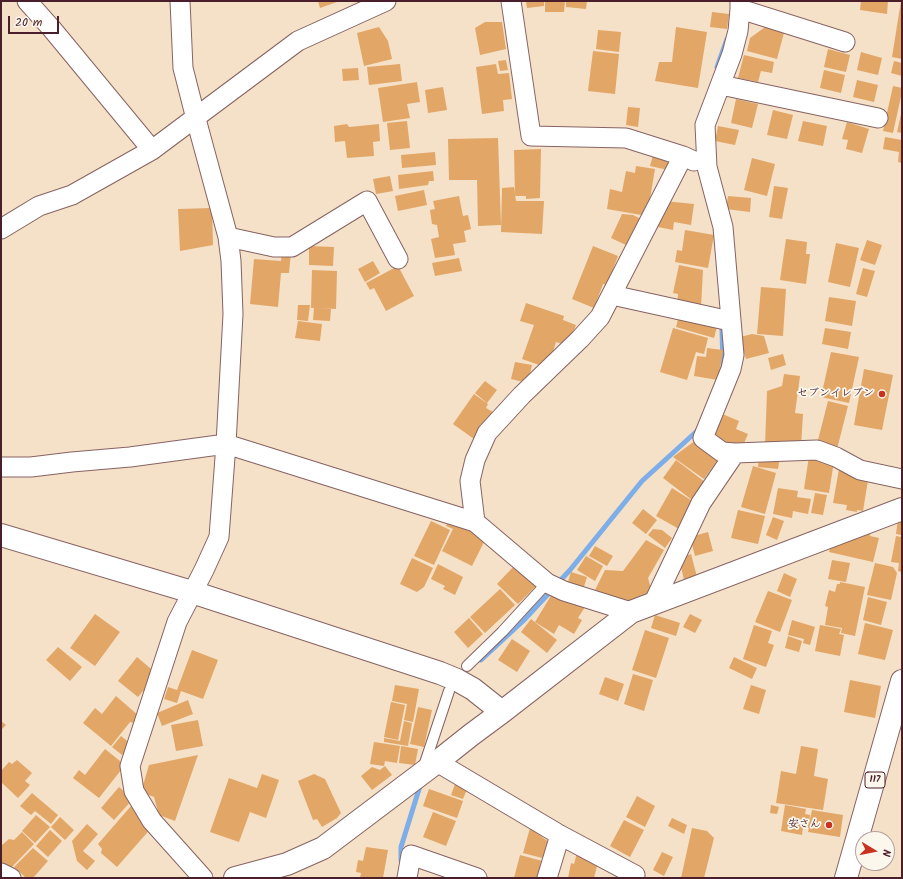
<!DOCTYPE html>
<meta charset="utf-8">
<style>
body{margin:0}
#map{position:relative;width:903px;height:879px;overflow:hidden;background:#f5e1c8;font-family:Kalam,sans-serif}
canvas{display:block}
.frame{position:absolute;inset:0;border:2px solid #4a1f2b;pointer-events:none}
.north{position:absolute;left:855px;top:831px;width:40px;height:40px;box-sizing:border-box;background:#fbf7ec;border:1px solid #b4a19f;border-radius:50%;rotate:100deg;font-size:11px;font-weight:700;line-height:16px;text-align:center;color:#4a1f2b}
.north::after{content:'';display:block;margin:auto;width:14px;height:18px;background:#c8321e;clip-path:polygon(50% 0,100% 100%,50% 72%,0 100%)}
.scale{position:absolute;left:8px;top:16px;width:51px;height:18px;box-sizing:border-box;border:2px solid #4a1f2b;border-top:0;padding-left:5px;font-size:12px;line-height:14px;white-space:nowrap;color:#4a1f2b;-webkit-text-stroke:3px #fbf7ec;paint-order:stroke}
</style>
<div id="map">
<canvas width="903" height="879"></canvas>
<div class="frame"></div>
<div class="north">N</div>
<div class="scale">20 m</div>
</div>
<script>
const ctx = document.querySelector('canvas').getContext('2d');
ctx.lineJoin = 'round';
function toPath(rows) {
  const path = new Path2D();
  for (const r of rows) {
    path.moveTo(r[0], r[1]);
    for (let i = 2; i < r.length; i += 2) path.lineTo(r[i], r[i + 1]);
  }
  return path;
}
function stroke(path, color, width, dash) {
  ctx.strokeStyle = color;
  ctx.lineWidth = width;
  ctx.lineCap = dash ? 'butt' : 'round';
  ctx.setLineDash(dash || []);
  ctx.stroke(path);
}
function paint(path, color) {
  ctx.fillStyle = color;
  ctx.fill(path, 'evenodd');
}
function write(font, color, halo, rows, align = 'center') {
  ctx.font = font + ' Kalam,"Klee One",sans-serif';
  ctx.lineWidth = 3.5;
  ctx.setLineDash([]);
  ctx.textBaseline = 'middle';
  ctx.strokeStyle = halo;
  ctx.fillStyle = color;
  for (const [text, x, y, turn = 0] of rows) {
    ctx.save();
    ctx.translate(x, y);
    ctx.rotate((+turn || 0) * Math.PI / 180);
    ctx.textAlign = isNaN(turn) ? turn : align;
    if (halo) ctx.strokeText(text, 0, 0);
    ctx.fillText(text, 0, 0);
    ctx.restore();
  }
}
stroke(toPath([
 [717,67,727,39],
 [722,329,723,368],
 [557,584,570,570,642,481,697,431,698,429],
 [481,660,523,621,552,590],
 [401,860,401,847,420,786]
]), '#7eaee8', 5);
paint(toPath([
 [318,1,340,1,320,8],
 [526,1,544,1,544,6,527,8],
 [545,1,565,1,564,12,545,12],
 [566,1,587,1,586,9,566,7],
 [861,1,888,1,887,14,860,10],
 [901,1,902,1,902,59,892,57],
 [712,12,729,14,727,29,710,27],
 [485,22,502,22,506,49,480,55,475,28],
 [768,25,785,29,777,59,747,51,750,38],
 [379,27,388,41,392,59,364,66,357,33],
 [676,27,707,32,698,88,655,81,659,62,672,62],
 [598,30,621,32,619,52,596,49],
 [828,49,850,55,846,72,824,67],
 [593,51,619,54,615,94,588,91],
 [861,52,882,58,878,75,857,70],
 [744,55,774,62,772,73,761,71,758,82,738,78],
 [506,60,508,70,500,71,498,61],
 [894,61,902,63,902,76,891,73],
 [400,64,402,81,369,85,367,67],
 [496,64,498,74,509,73,512,99,503,100,504,111,482,114,476,67],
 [358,68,359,80,343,81,342,69],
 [824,70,845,75,841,93,820,88],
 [857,80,878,85,874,102,853,97],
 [417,82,420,102,407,104,410,118,383,122,378,88],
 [893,86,902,88,902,92,893,133,883,131],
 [443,87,447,110,428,113,425,90],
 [736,99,758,104,752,128,731,123],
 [628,107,640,108,638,127,626,125],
 [773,110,793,115,787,139,767,135],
 [901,114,902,114,902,133,897,132],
 [407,121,410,148,390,150,387,123],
 [803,121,827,126,823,146,798,141],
 [847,122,869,129,862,153,846,149,848,140,842,139],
 [347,124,349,127,379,124,380,141,373,142,374,156,347,158,345,141,335,142,334,126],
 [718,126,739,130,735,145,715,141],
 [885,137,902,140,902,163,898,162,899,152,883,149],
 [498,138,501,225,478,226,477,180,449,180,448,139],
 [541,149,540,198,526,199,526,196,515,196,514,150],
 [435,152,436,165,402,168,401,155],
 [654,152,671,156,668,170,650,166],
 [752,158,775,164,767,196,744,190],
 [636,166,655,169,647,216,607,209,610,189,622,192,626,171,635,173],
 [433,171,434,181,429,181,428,185,399,189,398,175],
 [390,176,393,191,376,194,373,179],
 [774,186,788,188,782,219,769,217],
 [514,187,516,201,544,201,542,234,501,232,502,188],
 [424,190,427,205,398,211,395,196],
 [459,196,463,216,468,215,471,229,464,231,466,242,453,244,455,255,435,258,431,239,439,237,437,225,432,224,430,210,435,209,433,201],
 [728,196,751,198,750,212,726,209],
 [664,201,694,204,691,225,674,222,673,230,658,227],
 [212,208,213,245,180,251,178,209],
 [622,214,633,215,643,220,631,244,628,242,626,245,611,238],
 [685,230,714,235,708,268,675,262,677,250,682,251],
 [786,239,807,242,806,254,810,254,806,284,780,280],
 [867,240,882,245,875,265,860,260],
 [836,243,859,248,850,287,828,282],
 [309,246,334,247,333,266,309,265],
 [593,246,618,256,607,285,603,284,594,308,572,299],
 [282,252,291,253,289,273,281,273,278,307,250,304,254,259,281,261],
 [459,258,462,271,435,276,432,263],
 [373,261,380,273,365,282,358,269],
 [679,265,703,270,701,307,677,306,678,294,673,293],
 [398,266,414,296,386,311,374,288,370,290,366,283],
 [863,268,875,271,867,297,856,294],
 [312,270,337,271,336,309,316,308,331,309,330,321,313,320,314,308,311,308],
 [761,287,786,289,783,336,757,334],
 [829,297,856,301,852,326,825,321],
 [526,303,564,316,563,320,576,325,568,346,556,342,548,368,522,359,534,325,520,321],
 [298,305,310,305,308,321,297,320],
 [680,312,718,323,714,338,676,327],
 [298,321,322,324,320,341,295,338],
 [673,328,708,338,704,354,696,352,687,380,660,372],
 [825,328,851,332,848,349,822,344],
 [752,334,764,336,769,353,746,359,740,337],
 [707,348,723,350,718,380,694,376,697,356,706,357],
 [831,352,859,357,849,403,821,397],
 [783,354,786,365,771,370,768,358],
 [515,362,532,365,528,383,511,379],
 [864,369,893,375,882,430,854,425],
 [784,374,800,376,795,413,803,414,801,447,765,446,767,391,782,386],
 [485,381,497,390,487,403,475,393],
 [474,394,488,404,486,408,493,412,474,439,453,424],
 [828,401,848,406,837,449,817,444],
 [720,413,739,421,736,429,748,434,741,450,710,438],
 [696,440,719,458,704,479,673,457],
 [759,454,780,456,778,469,758,467],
 [809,456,834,461,829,493,804,489],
 [676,460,705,482,692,500,663,478],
 [753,466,776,473,765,514,741,507],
 [839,469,869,474,863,511,857,510,857,512,846,510,847,505,833,503],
 [672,488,694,502,679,529,656,516],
 [778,488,798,491,797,497,811,499,808,514,793,511,792,518,773,514],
 [815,493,827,495,823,515,811,513],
 [643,509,657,520,646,534,632,523],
 [738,510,765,516,758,544,731,538],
 [773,517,784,521,777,540,766,535],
 [898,518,902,519,902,535,896,534],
 [449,520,486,538,472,566,442,551,453,529,446,526],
 [431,521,450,530,434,565,414,556],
 [653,529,662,530,672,538,665,548,648,535],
 [871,530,870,536,879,538,873,562,829,552,831,544],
 [708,532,713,551,695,556,690,537],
 [896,536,902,537,902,572,898,571,899,563,891,562],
 [646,540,664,550,648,578,651,589,644,599,629,608,593,594,605,570,623,571],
 [595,546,613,556,607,566,589,556],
 [691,554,697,577,684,580,679,558],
 [586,556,603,566,595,581,577,570],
 [412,558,433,568,424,587,417,592,400,584],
 [832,560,850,563,846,582,828,579],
 [875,563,893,567,897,573,891,600,867,595],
 [438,564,463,577,455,595,443,589,445,586,431,579],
 [515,565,536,586,518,604,497,584],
 [571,572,587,577,583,590,567,585],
 [784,573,797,579,790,597,777,591],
 [840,582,865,587,855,636,841,633,842,628,825,625,828,607,825,606,829,590,835,592,837,584,840,584],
 [500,589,515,605,485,633,470,617],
 [555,589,585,607,578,618,582,620,574,634,559,625,554,634,535,622],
 [768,591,792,600,780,632,755,622],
 [868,597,887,602,881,625,863,620],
 [95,614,120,632,95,666,70,648],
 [690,614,702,620,695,633,683,627],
 [655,615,680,623,676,636,651,628],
 [469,618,483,634,468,648,454,632],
 [531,619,557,640,547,653,521,632],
 [792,620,815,627,810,645,803,643,804,639,788,635],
 [865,623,893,630,885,660,858,654],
 [754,625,772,631,768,643,774,645,766,667,743,659],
 [820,625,841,629,839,634,844,635,840,656,815,651],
 [645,630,669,638,656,678,632,670],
 [788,636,802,641,799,652,785,648],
 [512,639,530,651,517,672,498,660],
 [58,647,82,667,70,681,46,660],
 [192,650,218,660,203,699,181,691,177,703,164,699,168,687,177,690],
 [137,657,157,674,151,694,143,691,138,697,118,681],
 [734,657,757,668,752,679,729,668],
 [633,674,653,680,644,711,624,704],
 [605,677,624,684,618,701,599,694],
 [850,680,881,686,875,718,844,712],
 [395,685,419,689,413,722,404,720,407,704,392,701],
 [751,685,766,690,759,714,743,709],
 [116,696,139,716,134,723,130,722,111,746,83,723,95,708,102,714],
 [188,700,193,714,162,726,157,713],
 [391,702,405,705,398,740,384,737],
 [418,707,432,710,424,747,410,744],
 [198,720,203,746,176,751,171,725],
 [1,721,6,725,1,730],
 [404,721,412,723,408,746,384,742,384,738,400,741],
 [121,736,131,744,122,755,112,747],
 [374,742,400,746,397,763,385,761,384,766,370,764],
 [401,746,418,749,415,765,399,763],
 [801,746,818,749,814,776,828,779,823,810,776,803,781,771,796,774],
 [105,749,125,765,99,798,73,778,79,770,85,775],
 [198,755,175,821,159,815,154,797,141,792,149,765],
 [17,760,32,773,25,781,30,785,18,798,1,782,1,771,9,762,12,764],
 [385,766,392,775,372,790,361,776,372,767,380,770],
 [262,774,279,780,266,818,250,812,239,842,210,832,229,778,257,788],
 [314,774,325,779,341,813,337,818,322,827,317,819,313,820,298,781],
 [455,784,467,789,463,799,451,795],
 [119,787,133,799,114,820,101,808],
 [429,789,463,801,457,818,423,806],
 [32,793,58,815,51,824,35,811,31,815,20,806],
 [637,796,655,806,645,827,626,817],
 [771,805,779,807,777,814,770,813],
 [785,805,806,809,805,814,810,815,809,824,812,810,843,815,840,837,808,832,809,828,803,827,802,835,781,831],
 [131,806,153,826,117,867,101,853,102,849,98,844],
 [433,812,456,821,446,846,423,837],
 [36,815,50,827,35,843,22,831],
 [60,817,74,830,65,840,51,827],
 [672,818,687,825,684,834,668,826],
 [624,820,644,830,630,857,610,846],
 [87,824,98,834,83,851,95,861,87,870,77,861,72,841],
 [530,828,550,843,546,859,523,853],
 [692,828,707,831,714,838,704,878,681,878],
 [50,830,62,841,48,857,36,846],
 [22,832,34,844,11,868,2,867,1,866,1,846,9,839,14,840],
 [366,847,388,850,383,878,360,878,361,873,356,872,358,860,363,861],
 [33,848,48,861,33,878,26,878,14,867],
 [662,852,673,857,664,876,653,870],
 [577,853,599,858,594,878,568,878,571,863,574,864],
 [520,855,546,862,541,878,514,878]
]), '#e2a667');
const service = toPath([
 [467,666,502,632,547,583],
 [423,769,449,691]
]);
const minor = toPath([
 [27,1,52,29,152,150],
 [180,1,183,68,196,119,228,237,231,261,233,314,226,444,219,537,204,570,177,622,130,766,134,791,152,821,203,878],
 [511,1,531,136,626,138,683,156,694,161],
 [740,1,740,9,738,31,732,54,705,125,707,167,723,227,734,355,731,369,703,438,722,452,735,453,817,450,836,457,860,470,902,479],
 [740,9,845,42],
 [721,85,878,118],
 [1,229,39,206,72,195,152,150,298,41,386,1],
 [228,237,274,247,292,247,367,201,398,259],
 [612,295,730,321],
 [1,467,31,467,72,462,130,457,226,444,475,522,547,583,564,591,631,612],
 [475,522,470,481,475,460,487,433,522,395,580,339,600,317,683,156],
 [653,604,701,503,735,453],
 [437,762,560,835,635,875,634,878],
 [1,873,11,878],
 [407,878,411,855,477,878],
 [547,878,560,835]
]);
const tertiary = toPath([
 [1,535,192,592,440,673,457,680,473,689,502,712],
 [235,878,287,864,323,848,437,762,471,735,502,712,631,612,902,509]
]);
const trunk = toPath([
 [846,878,902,681]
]);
stroke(service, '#866362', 12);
stroke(minor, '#866362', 21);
stroke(tertiary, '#866362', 24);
stroke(trunk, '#866362', 24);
stroke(service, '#fff', 10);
stroke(minor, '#fff', 19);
stroke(tertiary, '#fff', 22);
stroke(trunk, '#fff', 22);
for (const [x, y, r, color] of [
 [882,394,4,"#c8321e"],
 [829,825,4,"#c8321e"]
]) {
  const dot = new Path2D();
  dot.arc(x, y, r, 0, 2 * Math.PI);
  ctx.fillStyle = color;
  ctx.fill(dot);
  stroke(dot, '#fbf7ec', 1.5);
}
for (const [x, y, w] of [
 [875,780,20]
]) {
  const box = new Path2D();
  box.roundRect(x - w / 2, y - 8, w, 16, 3);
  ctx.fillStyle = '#fbf7ec';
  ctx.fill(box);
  stroke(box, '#4a1f2b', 1);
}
write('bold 10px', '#4a1f2b', null, [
 ["117",875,780]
]);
write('bold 11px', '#4a1f2b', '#fbf7ec', [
 ["セブンイレブン",874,394],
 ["安さん",821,825]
], 'right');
</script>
